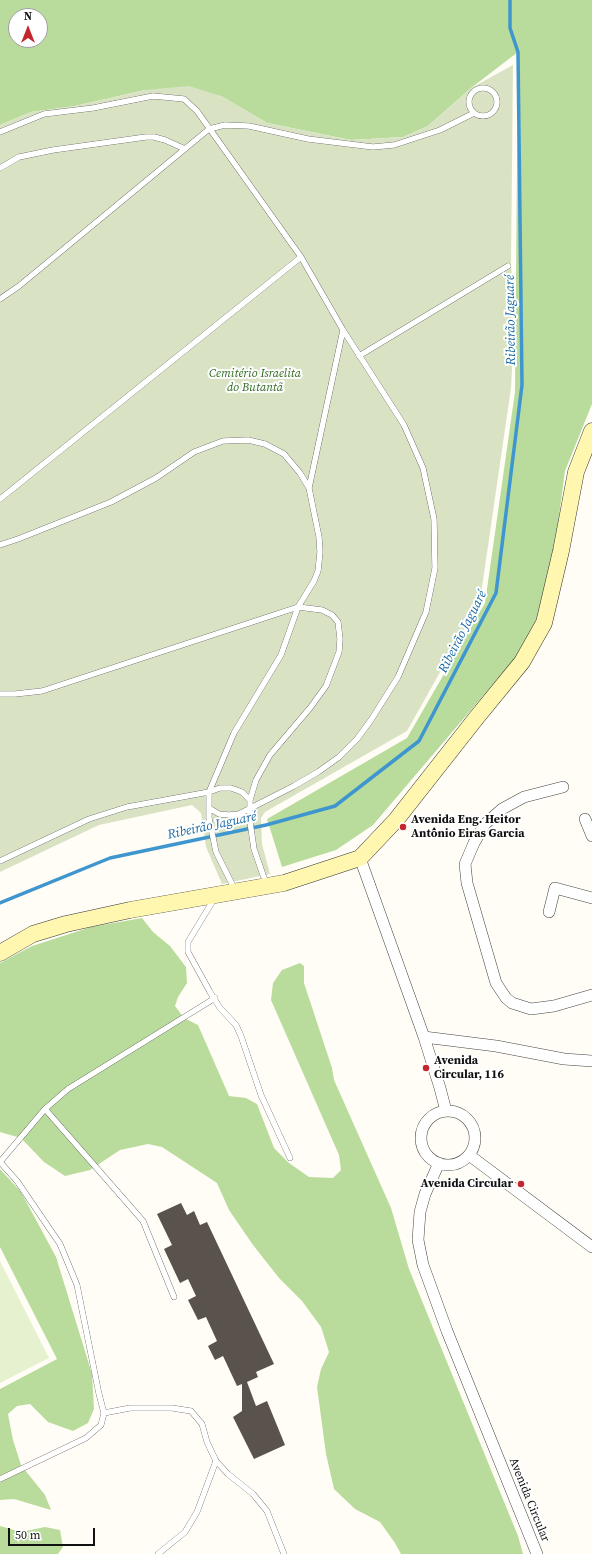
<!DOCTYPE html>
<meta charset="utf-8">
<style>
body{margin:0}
#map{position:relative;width:592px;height:1554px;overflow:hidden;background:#fffdf5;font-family:"Source Serif 4",serif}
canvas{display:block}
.north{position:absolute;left:8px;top:8px;width:40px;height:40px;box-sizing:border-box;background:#fff;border:1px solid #a0a0a0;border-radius:50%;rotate:0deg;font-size:11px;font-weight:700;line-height:16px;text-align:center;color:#111}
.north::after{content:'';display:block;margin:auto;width:14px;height:18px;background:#c4262e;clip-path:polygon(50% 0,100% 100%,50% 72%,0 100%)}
.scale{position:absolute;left:8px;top:1528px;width:87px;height:18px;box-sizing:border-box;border:2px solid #111;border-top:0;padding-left:5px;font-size:12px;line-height:14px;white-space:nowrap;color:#111;-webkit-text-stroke:3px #fff;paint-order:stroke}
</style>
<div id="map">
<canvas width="592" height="1554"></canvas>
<div class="north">N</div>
<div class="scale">50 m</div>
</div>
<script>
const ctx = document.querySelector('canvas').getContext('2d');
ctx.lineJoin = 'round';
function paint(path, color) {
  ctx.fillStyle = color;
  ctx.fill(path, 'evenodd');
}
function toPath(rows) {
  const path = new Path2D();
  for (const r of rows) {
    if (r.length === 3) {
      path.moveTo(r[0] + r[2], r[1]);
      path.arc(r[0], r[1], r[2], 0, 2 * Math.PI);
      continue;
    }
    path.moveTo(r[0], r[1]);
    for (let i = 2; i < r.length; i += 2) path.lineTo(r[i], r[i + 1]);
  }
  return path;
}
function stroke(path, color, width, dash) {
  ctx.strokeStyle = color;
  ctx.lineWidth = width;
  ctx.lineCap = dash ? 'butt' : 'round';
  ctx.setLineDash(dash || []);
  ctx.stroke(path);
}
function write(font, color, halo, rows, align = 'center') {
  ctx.font = font + ' "Source Serif 4",serif';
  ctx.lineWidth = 4;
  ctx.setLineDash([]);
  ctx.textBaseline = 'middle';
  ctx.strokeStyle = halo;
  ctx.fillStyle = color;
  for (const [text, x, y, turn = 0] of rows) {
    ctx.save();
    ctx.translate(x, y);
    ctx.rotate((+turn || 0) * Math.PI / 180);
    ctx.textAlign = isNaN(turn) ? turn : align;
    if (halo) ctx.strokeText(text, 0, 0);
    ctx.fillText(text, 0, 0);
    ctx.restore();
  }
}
paint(toPath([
 [0,0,592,0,592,404,565,471,548,598,516,657,373,825,336,850,282,867,267,819,407,738,485,603,515,392,518,52,471,88,428,126,403,137,351,140,267,123,221,96,145,90,75,106,31,112,0,125],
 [16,16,40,16,40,40,16,40],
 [142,918,153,932,170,946,186,967,187,983,178,997,175,1006,184,1018,198,1025,229,1096,246,1098,257,1104,274,1148,289,1163,309,1177,333,1178,341,1170,339,1155,271,1000,273,983,282,970,300,963,304,966,304,983,332,1068,334,1080,391,1208,409,1269,518,1536,523,1554,401,1554,395,1543,380,1522,355,1509,334,1489,326,1454,317,1387,321,1369,329,1352,321,1327,302,1301,279,1278,253,1245,229,1210,217,1183,162,1147,148,1144,120,1150,90,1170,65,1176,44,1162,21,1138,0,1132,0,963,32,946,91,927],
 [0,1169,21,1192,56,1257,92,1374,94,1409,88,1423,73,1431,48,1422,30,1404,17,1406,8,1414,13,1440,21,1465,45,1495,51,1510,14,1499,0,1500,0,1389,57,1359,0,1247],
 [0,1526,21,1532,45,1527,60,1530,63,1547,58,1554,0,1554]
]), '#b9dc9c');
paint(toPath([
 [513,65,511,265,515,313,511,388,480,601,407,731,265,812,261,818,262,844,270,874,222,884,206,847,201,813,192,805,99,825,0,872,0,125,31,112,75,106,145,90,189,86,221,96,267,123,351,140,403,137,428,126,471,88]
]), '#d9e3c4');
paint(toPath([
 [0,1261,49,1358,0,1383]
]), '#e6f2cf');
stroke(toPath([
 [0,903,110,858,266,825,335,806,419,741,496,593,522,385,518,52,510,28,510,0]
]), '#3f96cf', 3.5);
paint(toPath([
 [181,1203,187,1215,194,1211,200,1225,207,1222,274,1364,256,1372,258,1377,247,1382,256,1406,267,1401,285,1445,254,1459,233,1417,242,1411,242,1384,237,1386,223,1356,215,1360,208,1346,217,1341,206,1317,198,1320,188,1300,196,1296,188,1279,180,1283,164,1249,172,1245,157,1214]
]), '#5a524d');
const lane = toPath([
 [483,102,14],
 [0,132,44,114,93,108,153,96,184,99,197,111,301,257,343,330,404,425,423,468,434,519,435,568,426,612,398,677,371,720,357,739,339,757,318,772,294,786,239,814,229,815,219,814,209,808],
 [0,168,19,157,53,150,146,137,154,137,165,140,185,149],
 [0,299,19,286,209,129,225,125,249,126,308,139,373,147,394,145,440,130,474,113],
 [359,356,508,266],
 [309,488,343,330],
 [0,499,301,257],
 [0,545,18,539,111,502,156,478,194,452,223,441,248,440,265,444,284,454,300,473,309,488,319,537,320,552,318,571,314,581,298,607,281,655,234,733,209,792,209,818,216,852,235,890],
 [0,694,15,694,42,691,298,607,322,610,332,615,338,622,340,639,339,652,326,686,310,708,270,755,256,780,250,800,250,822,254,849,263,875,267,884],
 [0,861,89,819,127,807,209,792,220,788,231,788,242,792,250,800],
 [214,899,188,942,188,952,210,992,220,1008,236,1025,241,1036,261,1095,290,1158],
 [45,1109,0,1162,17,1181,60,1244,77,1285,99,1394,104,1413,130,1408,172,1408,191,1411,202,1424,207,1442,216,1461,228,1474,253,1494,267,1511,284,1554],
 [174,1297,143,1221,45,1109,68,1089,215,998],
 [0,1479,86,1438,101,1425,104,1413],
 [158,1554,185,1532,197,1512,216,1461]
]);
const street = toPath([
 [563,787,524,797,502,809,485,824,474,843,465,864,467,883,496,983,506,998,512,1003,531,1009,554,1006,592,995],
 [585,819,592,836],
 [360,858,424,1037,440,1088,446,1111],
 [549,912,555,888,592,898],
 [424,1037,496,1046,564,1059,592,1061],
 [448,1138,27],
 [469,1155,592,1247],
 [439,1163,425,1194,420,1212,418,1240,423,1265,447,1331,537,1554]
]);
const secondary = toPath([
 [0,953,33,934,66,924,130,910,284,883,360,858,396,820,477,717,522,662,544,623,561,551,576,472,592,431]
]);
stroke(lane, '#444', 6);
stroke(street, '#444', 12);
stroke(secondary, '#333', 17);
stroke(lane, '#fff', 5.5);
stroke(street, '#fff', 11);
stroke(secondary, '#fff6b0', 16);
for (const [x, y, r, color] of [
 [403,827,4,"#c4262e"],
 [426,1068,4,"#c4262e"],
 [521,1184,4,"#c4262e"]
]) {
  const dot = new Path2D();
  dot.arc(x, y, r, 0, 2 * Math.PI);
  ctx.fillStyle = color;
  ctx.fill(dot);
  stroke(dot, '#fff', 1.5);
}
write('italic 12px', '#2f6b1f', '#fff', [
 ["Cemitério Israelita",255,374],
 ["do Butantã",255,388]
]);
write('bold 12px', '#111', '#fff', [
 ["Avenida Eng. Heitor",411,820],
 ["Antônio Eiras Garcia",411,834],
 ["Avenida",434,1061],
 ["Circular, 116",434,1075],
 ["Avenida Circular",513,1184,"right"]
], 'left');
write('12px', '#111', '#fff', [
 ["Avenida Circular",529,1500,68]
]);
write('italic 13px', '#1768a6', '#fff', [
 ["Ribeirão Jaguaré",511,320,-91],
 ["Ribeirão Jaguaré",463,632,-63],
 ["Ribeirão Jaguaré",212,826,-12]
]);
</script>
